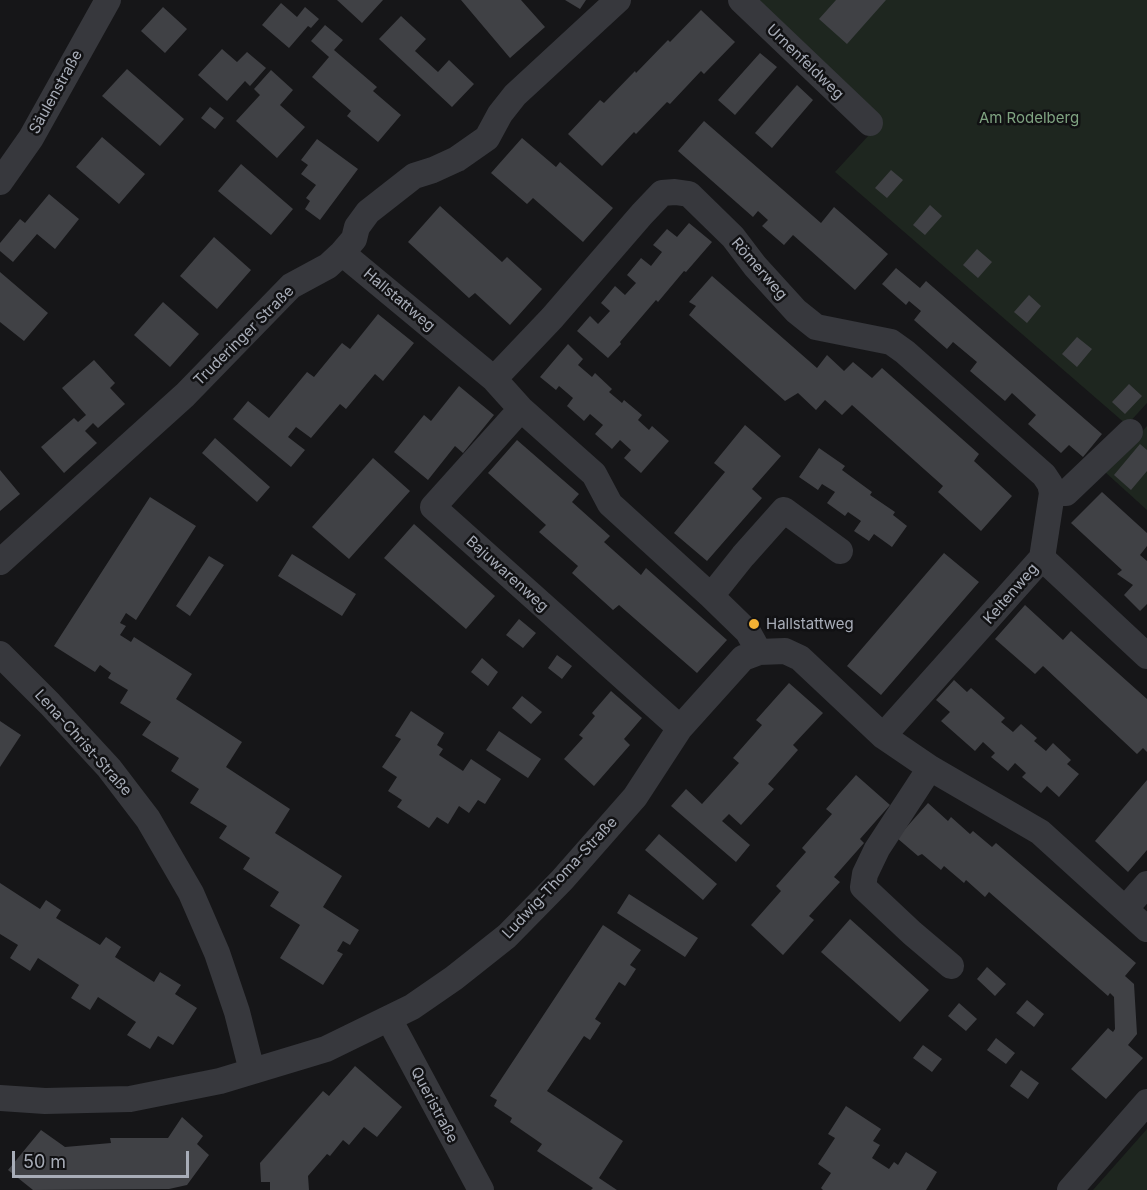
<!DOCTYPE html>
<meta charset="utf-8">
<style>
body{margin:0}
#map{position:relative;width:1147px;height:1190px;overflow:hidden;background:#161618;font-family:Inter,sans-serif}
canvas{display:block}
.scale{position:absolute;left:12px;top:1151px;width:177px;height:27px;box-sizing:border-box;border:3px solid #a8adb8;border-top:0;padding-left:8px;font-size:18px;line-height:21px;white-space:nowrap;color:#a8adb8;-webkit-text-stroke:4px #111113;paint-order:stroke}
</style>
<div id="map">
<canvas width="1147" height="1190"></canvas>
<div class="scale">50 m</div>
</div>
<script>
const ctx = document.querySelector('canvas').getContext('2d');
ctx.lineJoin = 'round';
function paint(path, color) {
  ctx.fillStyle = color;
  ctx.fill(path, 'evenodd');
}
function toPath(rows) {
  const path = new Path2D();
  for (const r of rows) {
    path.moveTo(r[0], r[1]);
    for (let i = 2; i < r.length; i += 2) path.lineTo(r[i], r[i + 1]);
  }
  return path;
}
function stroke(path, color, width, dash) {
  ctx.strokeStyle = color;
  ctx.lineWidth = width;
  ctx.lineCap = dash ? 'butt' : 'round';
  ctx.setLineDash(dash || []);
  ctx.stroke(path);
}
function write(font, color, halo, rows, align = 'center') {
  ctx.font = font + ' Inter,sans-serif';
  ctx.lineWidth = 5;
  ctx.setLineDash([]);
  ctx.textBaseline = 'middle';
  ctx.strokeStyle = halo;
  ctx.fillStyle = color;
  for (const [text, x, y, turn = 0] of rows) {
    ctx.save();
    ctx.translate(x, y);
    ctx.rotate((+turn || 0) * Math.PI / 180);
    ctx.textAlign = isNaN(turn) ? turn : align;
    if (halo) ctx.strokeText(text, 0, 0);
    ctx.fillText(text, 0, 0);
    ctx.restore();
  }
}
paint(toPath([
 [758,0,1147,0,1147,403,1127,425,835,172,869,135],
 [1147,426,1147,510,1105,472],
 [1147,1129,1147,1190,1093,1190]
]), '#1e261f');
paint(toPath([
 [337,0,383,0,362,23],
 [461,0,521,0,545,27,510,58],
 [565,0,586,0,580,9],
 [836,0,886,0,847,44,819,19],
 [281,3,297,17,305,7,319,19,311,28,308,26,289,48,262,25],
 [163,7,187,29,165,53,141,31],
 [701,10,735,42,704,74,701,71,670,104,667,102,636,134,634,132,602,166,568,134,600,100,604,103,635,71,636,73,668,40,670,42],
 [401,16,426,39,415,51,438,72,449,60,474,84,452,107,379,39],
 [325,25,343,40,334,50,377,87,373,91,401,115,378,142,347,116,351,111,312,77,329,57,311,41],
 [222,49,237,62,247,52,266,68,250,86,245,81,227,101,198,75],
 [760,53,777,67,735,115,718,100],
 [127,69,184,119,160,146,102,96],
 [271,70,293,90,280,105,305,127,277,158,236,121,260,95,254,89],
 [797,85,813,100,772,148,755,133],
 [210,107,224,118,215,129,201,118],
 [704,121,821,223,834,207,888,254,855,290,793,235,784,245,762,226,768,220,758,211,753,217,678,151],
 [102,137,145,174,119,204,76,167],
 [522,138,556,167,560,162,613,208,583,242,533,198,527,204,491,173],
 [317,139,358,169,320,220,305,209,310,201,306,198,316,185,301,174,308,165,301,160],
 [241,164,293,209,271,235,218,191],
 [891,170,903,180,887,198,875,188],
 [49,194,79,219,55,249,37,234,13,262,0,251,0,243,20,219,25,223],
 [930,205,942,216,925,235,913,225],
 [440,206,502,262,507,257,542,289,510,325,475,293,469,298,408,242],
 [689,223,712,242,686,272,684,271,658,302,656,300,620,342,621,344,608,358,577,331,590,316,598,324,610,311,601,303,615,286,625,295,636,283,627,275,641,258,651,266,662,252,653,245,667,229,677,237],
 [214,237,251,270,217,309,180,276],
 [977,249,992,262,978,278,963,265],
 [896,268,920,288,926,281,1102,434,1083,457,1069,445,1061,453,1028,424,1036,415,1012,393,1005,401,970,371,977,362,953,342,947,349,914,320,921,311,909,301,906,305,882,284],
 [0,272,48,313,24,341,0,322],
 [712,276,817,368,827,355,844,371,853,362,872,378,882,368,979,454,974,461,1012,496,981,531,938,492,943,486,852,405,842,415,825,400,816,410,798,393,785,401,689,315,696,306,689,302],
 [1029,295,1041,306,1027,323,1014,312],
 [163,302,199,334,170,367,134,335],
 [378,314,414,343,383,381,375,374,346,409,340,404,311,438,296,427,288,437,305,450,291,467,233,419,248,401,269,418,307,372,314,377,342,343,350,349],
 [1077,337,1092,349,1077,367,1062,354],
 [568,344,583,359,578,365,592,377,595,373,612,389,609,392,622,403,624,400,642,415,638,420,649,430,652,426,669,441,641,473,624,458,631,450,620,440,612,449,595,434,603,425,590,414,584,421,567,406,573,398,559,386,556,390,540,377],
 [94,360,115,383,110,388,125,404,98,428,93,423,85,431,97,443,64,473,41,447,74,418,78,422,86,415,62,388],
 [1129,384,1142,396,1125,414,1112,402],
 [459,386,494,415,463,453,455,446,428,480,394,452,424,415,431,421],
 [745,425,781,456,752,489,762,498,707,561,674,533,725,472,714,463],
 [215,438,270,487,257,502,202,453],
 [517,440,579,494,572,502,610,536,604,542,641,575,646,568,727,640,697,673,619,605,613,610,572,573,578,566,539,532,546,525,488,473],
 [1140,444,1147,450,1147,471,1131,490,1114,475],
 [819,448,845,466,842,470,872,492,870,495,895,512,893,515,907,526,892,547,874,534,869,541,854,531,861,521,848,512,845,516,827,503,835,492,822,484,818,490,799,477],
 [373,458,410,491,349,559,312,527],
 [0,470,20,494,0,511],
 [1102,492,1147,533,1147,546,1140,555,1147,561,1147,604,1140,611,1124,595,1133,585,1117,574,1122,570,1071,523],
 [150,497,196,526,136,620,126,613,120,623,126,626,120,635,131,642,134,637,192,674,176,699,242,742,226,767,290,809,275,833,342,876,323,907,359,930,350,945,343,941,337,951,343,954,323,985,280,958,300,925,270,906,279,892,243,869,250,858,219,838,227,826,190,803,199,789,171,771,179,758,142,735,151,722,120,703,128,690,108,678,111,673,100,665,95,672,54,646],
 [414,524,495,596,466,629,384,558],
 [944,553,979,582,881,695,847,666],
 [292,554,356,594,342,616,278,576],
 [209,556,224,565,190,616,176,606],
 [1025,605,1063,640,1071,631,1147,699,1147,752,1143,748,1137,754,1043,666,1035,674,995,639],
 [519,619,536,633,523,648,506,635],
 [557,655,572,666,562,679,548,668],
 [482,658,498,672,488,686,471,672],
 [954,680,967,692,971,688,1005,718,1001,722,1013,732,1021,724,1037,738,1034,741,1046,751,1053,743,1071,760,1067,764,1079,774,1059,797,1047,786,1041,793,1022,777,1026,773,1015,763,1008,771,991,757,995,753,983,742,975,751,941,721,950,712,936,700],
 [789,683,823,713,793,745,798,750,768,784,774,789,741,825,729,814,722,821,750,845,736,862,671,806,686,789,702,804,739,763,733,758,762,725,756,720],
 [611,691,642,718,624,739,630,745,594,786,564,759,583,738,579,735,595,716,592,713],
 [522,696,542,712,531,724,512,708],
 [411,711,444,733,437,745,443,749,439,755,463,771,471,759,501,779,485,804,478,800,469,813,459,806,448,824,437,817,429,828,397,807,402,800,388,791,397,777,382,767,401,739,395,736],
 [0,721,21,735,0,767],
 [499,731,541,759,528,778,486,750],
 [856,775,890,805,860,839,864,843,834,877,840,882,809,916,814,920,783,955,751,925,781,891,776,886,806,852,802,848,832,814,826,809],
 [1147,780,1147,850,1128,872,1095,841],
 [928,803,948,821,951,817,970,834,973,831,992,847,996,843,1136,963,1125,976,1134,984,1137,1034,1128,1045,1143,1058,1106,1099,1071,1069,1108,1028,1113,1032,1115,1029,1114,997,1110,993,1108,996,989,892,985,897,966,880,964,883,944,866,941,870,922,854,918,856,897,838],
 [659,834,717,884,703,900,645,850],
 [0,883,40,909,46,900,61,910,56,918,100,945,106,937,121,947,115,957,154,982,160,972,181,985,175,994,197,1008,173,1045,158,1036,150,1049,127,1035,136,1022,98,997,90,1010,71,998,79,985,38,958,30,971,10,958,18,945,0,934],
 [629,894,698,938,685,957,617,913],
 [850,919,929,990,900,1022,821,952],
 [603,925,641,950,630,965,636,969,625,986,619,982,595,1019,601,1023,590,1040,584,1036,547,1091,623,1141,599,1178,617,1190,591,1190,593,1188,537,1151,542,1144,510,1122,512,1118,494,1106,497,1100,490,1096],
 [987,967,1006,984,995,996,977,979],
 [1027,1000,1044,1014,1034,1027,1016,1013],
 [959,1003,977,1019,966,1031,948,1016],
 [996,1038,1015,1053,1006,1064,987,1050],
 [923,1045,942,1059,932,1072,913,1058],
 [355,1066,402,1107,377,1137,364,1127,349,1145,343,1140,330,1156,327,1154,308,1176,309,1190,270,1190,270,1182,261,1182,260,1163,323,1091,329,1096],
 [1021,1070,1039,1083,1028,1099,1010,1086],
 [846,1106,881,1129,873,1141,880,1145,872,1158,889,1169,894,1162,898,1165,906,1152,937,1172,926,1190,823,1190,821,1188,831,1173,818,1164,835,1138,828,1134],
 [182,1117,203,1136,197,1144,209,1155,187,1185,169,1189,33,1190,8,1170,41,1130,65,1147,111,1143,110,1138,168,1138]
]), '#404145');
stroke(toPath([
 [741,0,870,123],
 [0,182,31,138,108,0],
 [342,253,494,379,521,409,594,474,610,504,711,596,743,556,784,510,840,551],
 [494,379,552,318,642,214,662,193,675,192,689,194,733,237,755,266,796,311,816,327,891,342,905,352,1044,475,1050,484,1052,493,1042,558],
 [521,409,433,507,680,728],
 [1052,493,1066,493,1130,432],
 [1042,558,1147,656],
 [0,562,185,395,291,286,328,266,342,253,354,239,357,227,368,212,414,176,433,170,457,159,487,138,500,114,515,95,618,0],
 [711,596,748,632,759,652],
 [0,654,50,704,109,768,148,819,191,893,217,953,237,1012,252,1071],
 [883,736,1042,558],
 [930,768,877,849,865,874,863,887,912,933,951,966],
 [1126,908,1147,884],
 [389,1019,481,1190],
 [0,1098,45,1101,130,1099,220,1081,326,1049,412,1007,454,978,507,936,562,880,635,797,680,728,743,658,759,652,785,651,800,658,883,736,930,768,1040,832,1147,929],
 [1070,1190,1147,1102]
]), '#37383d', 26);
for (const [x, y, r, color] of [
 [754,624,6,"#f2b134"]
]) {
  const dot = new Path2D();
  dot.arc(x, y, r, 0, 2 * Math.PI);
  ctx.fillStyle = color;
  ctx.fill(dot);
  stroke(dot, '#111113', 2);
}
write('15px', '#a8adb8', '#111113', [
 ["Urnenfeldweg",805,62,44],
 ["Säulenstraße",56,92,-61],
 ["Römerweg",759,269,49],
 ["Hallstattweg",399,300,40],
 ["Truderinger Straße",244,336,-45],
 ["Bajuwarenweg",507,574,42],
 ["Keltenweg",1011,594,-49],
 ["Lena-Christ-Straße",83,743,48],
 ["Ludwig-Thoma-Straße",560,878,-47],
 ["Queristraße",434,1105,62]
]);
write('15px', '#7fa381', '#111113', [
 ["Am Rodelberg",1029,118]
]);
write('15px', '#a8adb8', '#111113', [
 ["Hallstattweg",766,624]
], 'left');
</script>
